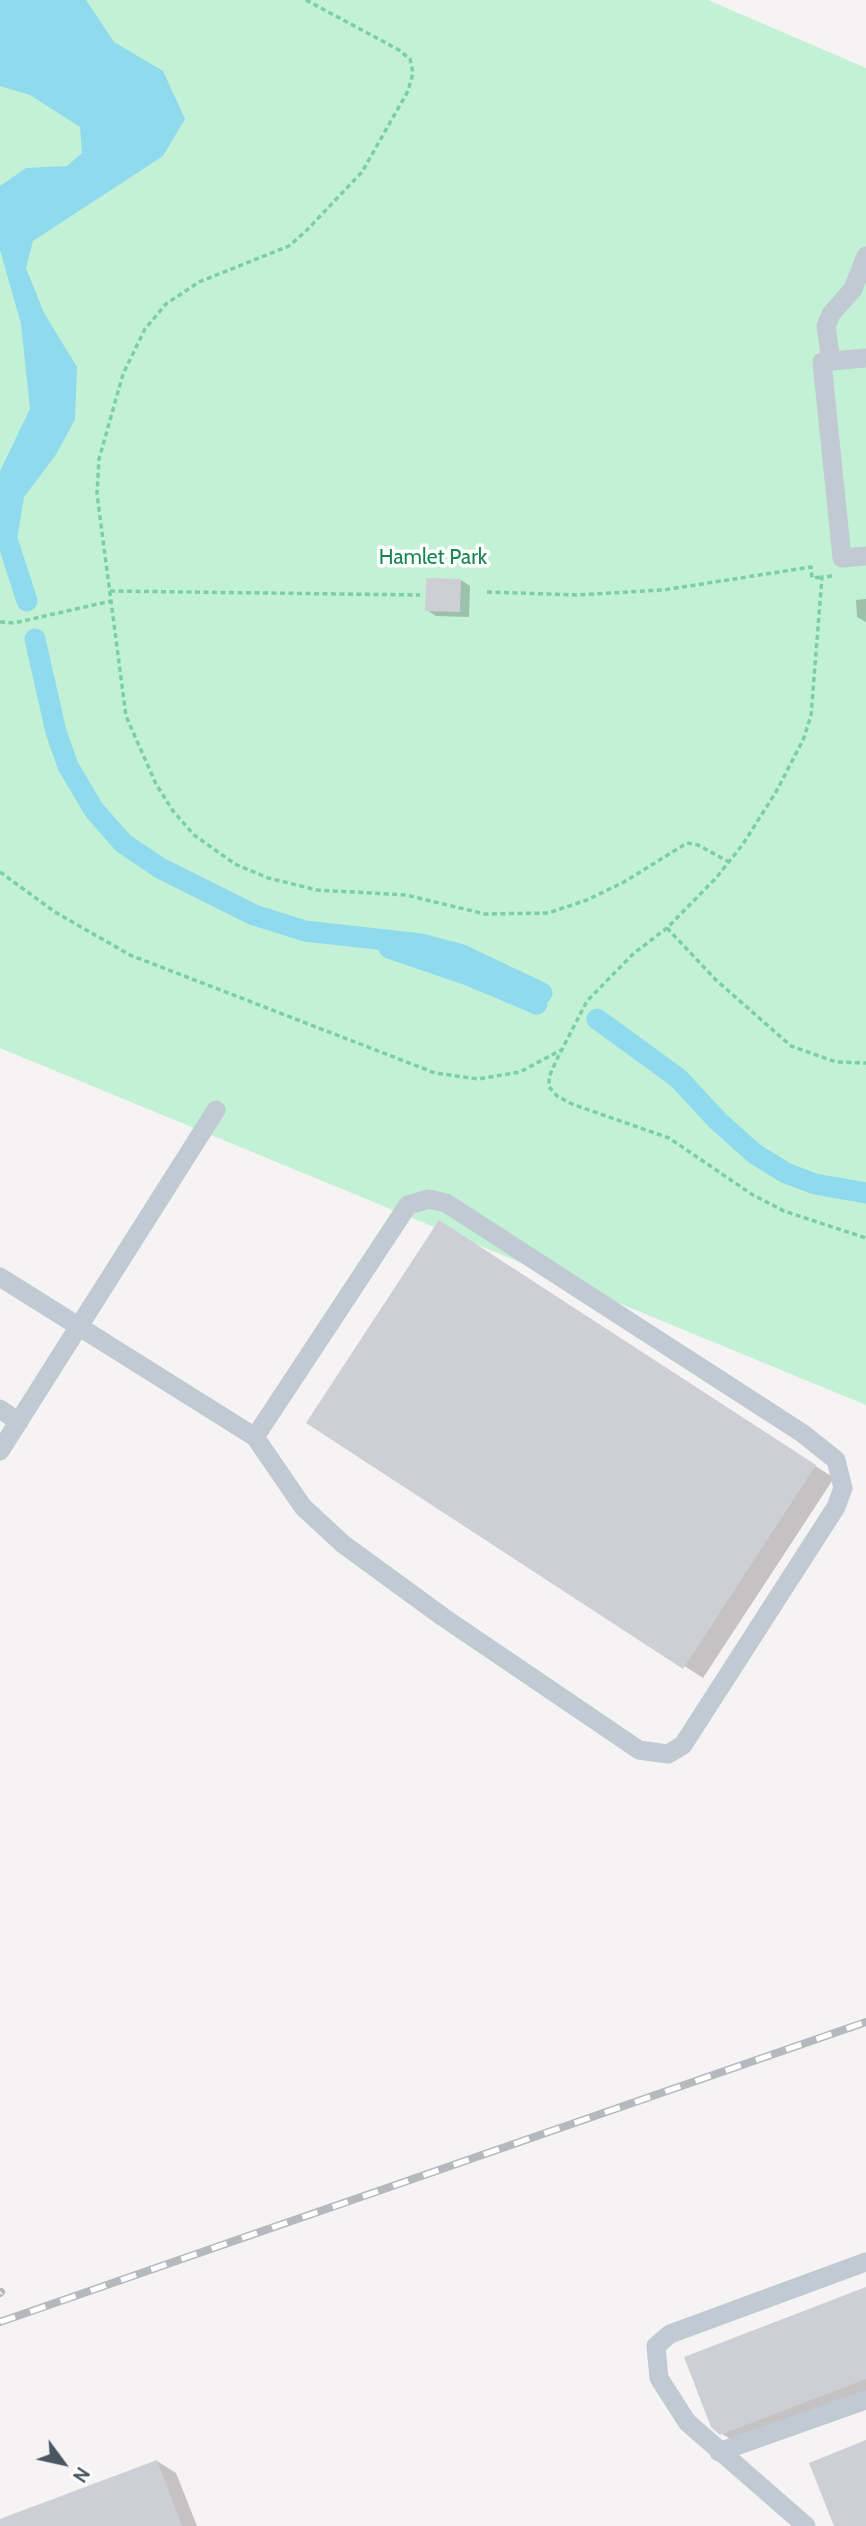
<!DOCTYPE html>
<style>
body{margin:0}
#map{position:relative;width:866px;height:2526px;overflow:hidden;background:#f5f3f3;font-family:Cabin,sans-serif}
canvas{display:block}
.north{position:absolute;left:28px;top:2428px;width:70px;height:70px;-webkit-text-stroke:5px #fff;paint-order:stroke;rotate:123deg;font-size:19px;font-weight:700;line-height:28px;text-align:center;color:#4a5661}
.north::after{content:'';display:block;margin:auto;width:24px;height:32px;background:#4a5661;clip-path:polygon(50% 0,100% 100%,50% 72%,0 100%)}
</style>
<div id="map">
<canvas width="866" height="2526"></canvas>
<div class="north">N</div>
</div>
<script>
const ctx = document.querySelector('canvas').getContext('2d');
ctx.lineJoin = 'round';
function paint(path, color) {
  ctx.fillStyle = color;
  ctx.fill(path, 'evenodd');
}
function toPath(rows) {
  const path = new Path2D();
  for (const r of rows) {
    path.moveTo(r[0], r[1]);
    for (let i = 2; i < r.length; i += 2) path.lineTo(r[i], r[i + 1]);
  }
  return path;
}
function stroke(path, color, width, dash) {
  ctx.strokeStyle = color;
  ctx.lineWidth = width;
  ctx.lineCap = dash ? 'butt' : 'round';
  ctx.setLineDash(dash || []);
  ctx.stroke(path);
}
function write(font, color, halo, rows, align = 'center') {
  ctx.font = font + ' Cabin,sans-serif';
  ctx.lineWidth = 7;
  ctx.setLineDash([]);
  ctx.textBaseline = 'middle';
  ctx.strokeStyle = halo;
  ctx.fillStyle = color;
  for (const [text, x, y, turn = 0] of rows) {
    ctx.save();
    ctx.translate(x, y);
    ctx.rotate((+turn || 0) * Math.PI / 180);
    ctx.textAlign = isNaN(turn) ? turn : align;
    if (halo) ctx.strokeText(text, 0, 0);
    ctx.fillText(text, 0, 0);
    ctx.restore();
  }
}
paint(toPath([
 [0,0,708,0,866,68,866,1405,0,1048]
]), '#c3f1d5');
paint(toPath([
 [0,0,86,0,114,42,163,71,185,119,163,156,33,241,26,268,44,313,77,367,75,420,55,456,24,497,17,539,0,532,0,471,30,409,21,324,0,250,0,186,26,168,67,166,82,153,80,127,30,95,0,86]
]), '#90daee');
paint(toPath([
 [461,580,470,586,469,617,436,616,427,610],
 [866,599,866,622,857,617,856,600],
 [440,1222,834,1478,703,1678,309,1422],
 [866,2289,866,2397,741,2445,722,2434],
 [157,2461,176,2473,197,2526,0,2526,0,2521]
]), '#0003');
stroke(toPath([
 [5,515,7,539,27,601],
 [35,639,56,732,68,766,94,810,123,843,160,868,254,915,305,931,421,944,462,955,542,993],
 [389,948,468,975,537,1004],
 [597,1019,678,1078,718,1121,755,1154,786,1173,815,1184,866,1193]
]), '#90daee', 21);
paint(toPath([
 [426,578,461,579,460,612,425,611],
 [439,1220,816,1465,683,1669,306,1423],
 [866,2287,866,2379,720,2435,711,2427,684,2357],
 [866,2440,866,2526,834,2526,809,2463],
 [157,2460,182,2526,0,2526,0,2519]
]), '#cdcfd5');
stroke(toPath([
 [306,0,399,50,410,59,413,73,408,91,362,172,306,231,289,246,199,282,166,304,145,329,123,374,99,459,97,494,126,716,156,784,173,811,194,835,235,864,268,878,317,890,406,895,485,914,548,913,587,900,624,882,687,843,698,845,729,862],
 [832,576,822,577,811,716,803,740,776,792,743,844,716,878,667,928,633,954,587,1001,556,1061,549,1077,549,1087,557,1096,572,1104,669,1138,753,1195,784,1211,866,1238],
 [110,591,420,595],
 [487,592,578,595,663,590,811,567,812,578,822,577],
 [0,622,14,623,111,601],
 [0,872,55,912,130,955,435,1073,478,1079,520,1072,561,1050],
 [667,928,716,980,791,1046,836,1062,866,1063]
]), '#7ad0a6', 3.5, [5, 3.5]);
stroke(toPath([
 [866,358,822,362,842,558,866,556],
 [831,361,826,326,831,314,853,289,866,256],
 [0,1277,255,1437,303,1507,343,1544,443,1617,639,1750,668,1754,683,1745,836,1507,843,1488,836,1460,802,1433,446,1203,429,1199,408,1205,255,1437],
 [0,1409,19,1422],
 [0,1451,216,1110],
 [719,2452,866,2400],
 [806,2526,687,2422,659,2378,656,2346,670,2334,866,2262]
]), '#c1cad2', 19);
const rail = toPath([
 [0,2293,1,2292],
 [0,2322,866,2022]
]);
stroke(rail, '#b5b8bd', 8);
stroke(rail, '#fff', 5, [16]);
write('21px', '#17864f', '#fff', [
 ["Hamlet Park",433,558]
]);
</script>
